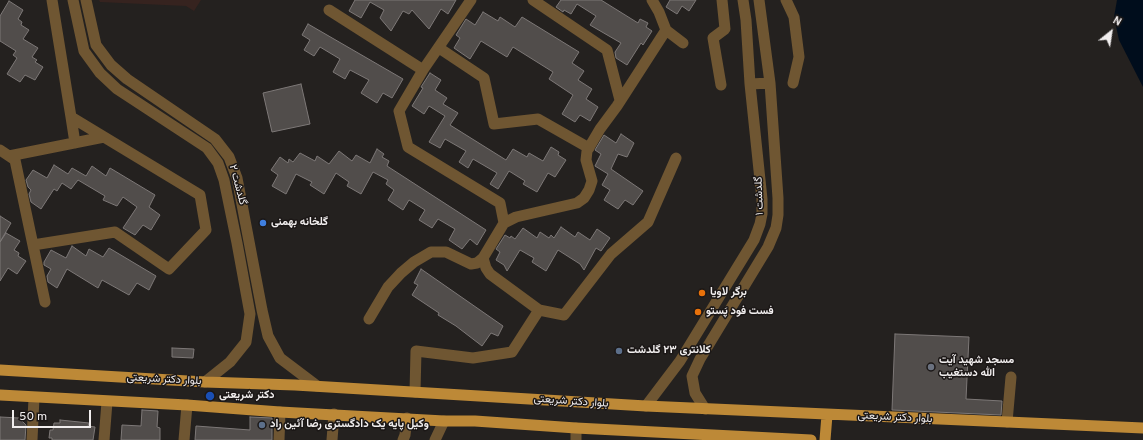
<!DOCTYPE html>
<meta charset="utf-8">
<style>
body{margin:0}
#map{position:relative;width:1143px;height:440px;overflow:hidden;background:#24211f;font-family:Overpass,sans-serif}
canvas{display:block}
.north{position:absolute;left:1091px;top:12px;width:40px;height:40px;-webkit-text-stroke:3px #1b1716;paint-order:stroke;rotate:30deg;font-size:11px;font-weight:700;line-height:16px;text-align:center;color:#f1eeee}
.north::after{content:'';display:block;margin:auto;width:14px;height:18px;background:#f1eeee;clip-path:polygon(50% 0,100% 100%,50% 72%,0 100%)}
.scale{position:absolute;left:12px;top:410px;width:79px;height:18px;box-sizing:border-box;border:2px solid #f1eeee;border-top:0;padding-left:5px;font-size:12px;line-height:14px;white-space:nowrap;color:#f1eeee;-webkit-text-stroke:3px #1b1716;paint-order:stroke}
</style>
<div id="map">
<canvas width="1143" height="440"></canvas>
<div class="north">N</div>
<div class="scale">50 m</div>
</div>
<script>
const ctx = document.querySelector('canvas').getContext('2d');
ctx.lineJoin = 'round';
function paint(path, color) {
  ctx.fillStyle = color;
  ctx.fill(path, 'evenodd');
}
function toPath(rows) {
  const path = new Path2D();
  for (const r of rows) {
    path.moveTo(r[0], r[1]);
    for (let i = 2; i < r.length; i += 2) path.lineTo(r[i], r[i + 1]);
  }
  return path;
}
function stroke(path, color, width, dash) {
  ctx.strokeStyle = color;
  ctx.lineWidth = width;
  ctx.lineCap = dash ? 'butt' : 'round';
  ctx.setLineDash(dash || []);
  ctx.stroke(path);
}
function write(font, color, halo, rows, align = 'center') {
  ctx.font = font + ' Overpass,Vazirmatn,sans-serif';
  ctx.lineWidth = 3;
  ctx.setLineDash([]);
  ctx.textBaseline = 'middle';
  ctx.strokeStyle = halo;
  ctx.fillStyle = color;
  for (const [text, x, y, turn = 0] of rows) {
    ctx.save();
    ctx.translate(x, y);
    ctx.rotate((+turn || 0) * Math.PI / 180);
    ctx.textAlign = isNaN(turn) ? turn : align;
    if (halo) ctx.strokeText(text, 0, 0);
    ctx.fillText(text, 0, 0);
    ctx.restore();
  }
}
paint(toPath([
 [99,0,201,0,194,11,186,6,100,2]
]), '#36231f');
paint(toPath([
 [1117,0,1143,0,1143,87,1119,40,1114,17]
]), '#000d1c');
const building = toPath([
 [355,0,456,0,448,14,441,9,429,29,412,10,409,14,403,11,391,31,380,18,384,10,370,2,361,18,349,11,355,0],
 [561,0,601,0,638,23,640,19,648,23,646,27,652,31,643,45,641,43,627,65,616,58,615,52,621,43,590,25,596,16,577,4,571,14,564,10,563,12,556,7,561,0],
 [670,0,696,0,689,11,682,6,677,14,666,7,670,0],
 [9,1,23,10,18,19,22,22,21,25,29,30,23,39,38,48,32,57,37,60,35,62,43,67,35,80,25,75,20,82,7,74,17,58,13,55,16,51,0,41,0,16,9,1],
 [483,12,498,21,500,17,515,27,522,17,579,52,572,63,584,71,578,80,592,89,586,99,598,107,590,121,580,115,575,122,562,114,573,95,549,79,553,72,513,47,507,57,481,41,470,59,454,48,460,38,456,35,466,19,475,25,483,12],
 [308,24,403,79,392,98,383,93,377,103,361,93,369,80,350,70,345,79,333,72,340,59,320,47,314,56,304,50,310,40,302,35,308,24],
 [430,73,441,80,435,90,447,98,443,104,458,113,450,125,506,160,513,149,527,157,529,153,543,161,551,147,559,152,558,155,566,160,555,177,548,173,537,192,523,184,525,181,509,171,498,189,490,184,497,173,473,159,468,168,459,162,466,151,445,139,440,148,429,142,445,116,429,106,424,114,412,106,423,88,421,87,430,73],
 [301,84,310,124,272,132,263,93,301,84],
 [621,134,634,143,627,157,618,154,611,169,643,191,633,205,625,200,618,209,604,200,610,190,602,185,608,174,595,166,601,154,595,150,604,135,616,143,621,134],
 [377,149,384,154,382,157,389,161,387,166,486,230,477,245,470,239,462,249,449,240,455,229,438,219,432,228,419,220,425,210,409,200,403,210,388,200,394,190,386,184,388,180,373,172,361,194,347,186,349,182,336,173,324,194,310,185,312,182,296,174,286,194,272,186,278,175,271,170,280,157,288,163,289,159,293,162,300,153,315,161,317,156,329,164,339,151,352,161,356,155,370,163,377,149],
 [54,165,68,174,72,168,86,176,92,166,106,176,110,168,155,195,149,207,160,215,151,230,143,225,135,235,123,228,137,207,123,197,117,206,103,200,105,196,78,180,71,189,62,183,57,191,54,189,41,209,31,202,29,194,31,190,28,187,26,180,33,170,47,178,54,165],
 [0,216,11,223,0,242,0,216],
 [561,227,575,237,578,232,590,240,597,229,610,238,601,251,596,248,584,270,580,264,558,250,546,271,532,262,534,258,520,250,507,271,504,265,496,260,500,252,496,249,505,235,510,238,511,236,515,239,523,228,537,238,540,232,549,238,551,235,554,238,561,227],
 [6,233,20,241,14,250,19,253,18,256,26,261,17,274,8,268,0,281,0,242,6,233],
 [72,246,86,256,89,249,103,257,109,248,156,276,149,290,137,283,129,295,102,280,98,288,67,269,57,288,48,282,47,276,51,269,44,265,44,262,51,250,66,258,72,246],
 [421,269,503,326,498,336,491,333,482,346,456,326,438,315,439,313,412,295,418,285,414,283,421,269],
 [895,334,969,337,966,399,1002,401,1001,415,892,410,895,334],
 [172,348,194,349,193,358,172,357,172,348],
 [142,410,158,411,157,427,160,428,160,440,121,440,122,425,141,426,142,410],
 [0,417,19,418,26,425,25,440,0,440,0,417],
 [250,417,272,418,272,440,195,440,196,426,250,430,250,417],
 [60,420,89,423,88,426,95,427,93,440,52,440,52,438,49,438,50,430,53,430,54,423,60,423,60,420]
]);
paint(building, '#514d4b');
stroke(building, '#7d7877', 1);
stroke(toPath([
 [52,0,71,117,75,143],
 [73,0,84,51,100,73,117,89,207,148,218,163,224,180,237,243,250,314,246,342,230,362,205,382],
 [86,0,96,45,111,65,127,79,215,139,229,157,237,178,262,310,268,336,280,358,317,386],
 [471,0,423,70,399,111,408,147,500,203,504,223],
 [533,0,607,50,620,100],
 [786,0,794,17,799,57,793,83],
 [329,10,423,70],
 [666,30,683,43],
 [439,48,484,78,494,124,538,119,589,148],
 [750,84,770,83],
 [721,85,713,38,725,29,722,0],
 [0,150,15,160,45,302],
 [9,156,104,137],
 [33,245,115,232,169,269,206,230,200,195,71,117],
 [539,310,490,274,486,268,483,258,504,223,516,217,577,203,584,198,589,190,592,181,586,160,587,151,600,129,617,106,666,30,659,12,652,0],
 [369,319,388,287,401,273,414,262,431,252,446,252,471,264,477,263,483,258],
 [415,392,416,351,473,358,512,352,539,310,564,315,611,254,648,222,676,158],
 [646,406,680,361,754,240,760,224,762,214,762,199,750,84,746,20,743,0],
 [705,409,695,393,692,376,700,359,768,247,776,228,778,215,778,198,770,83,759,0],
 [1007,422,1011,377],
 [32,440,34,398],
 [104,440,107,402],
 [279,440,280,412],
 [332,440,334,414],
 [403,440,405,435,407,418],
 [435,440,444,421],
 [576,440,576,428]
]), '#6f5632', 11);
stroke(toPath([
 [184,440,187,405]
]), '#6f5632', 11);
stroke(toPath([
 [0,370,205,382,295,385,646,406,1143,428],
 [0,395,187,405,280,412,444,421,475,421,576,428,811,440],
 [825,440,827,415]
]), '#bd8937', 11);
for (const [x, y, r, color] of [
 [263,223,4,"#3f7fe0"],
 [702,293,4,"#e8710a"],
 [698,312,4,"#e8710a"],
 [619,351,4,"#5c6f8a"],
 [931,367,4,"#6b7280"],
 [210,396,5,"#1a4fb4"],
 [262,425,4,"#5c6f8a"]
]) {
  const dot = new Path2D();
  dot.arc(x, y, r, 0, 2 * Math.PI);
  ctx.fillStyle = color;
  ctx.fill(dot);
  stroke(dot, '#1b1716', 1.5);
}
write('11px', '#f1eeee', '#1b1716', [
 ["گلدشت ۲",237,185,75],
 ["گلدشت ۱",760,196,-92],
 ["بلوار دکتر شریعتی",164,380,3],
 ["بلوار دکتر شریعتی",571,402,4],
 ["بلوار دکتر شریعتی",895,418,3]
]);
write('bold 11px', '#f1eeee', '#1b1716', [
 ["گلخانه بهمنی",271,223],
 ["برگر لاویا",710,293],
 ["فست فود پَستو",706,312],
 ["کلانتری ۲۳ گلدشت",627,351],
 ["مسجد شهید آیت",939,361],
 ["الله دستغیب",939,374],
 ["دکتر شریعتی",219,396],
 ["وکیل پایه یک دادگستری رضا آئین راد",270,425]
], 'left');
</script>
